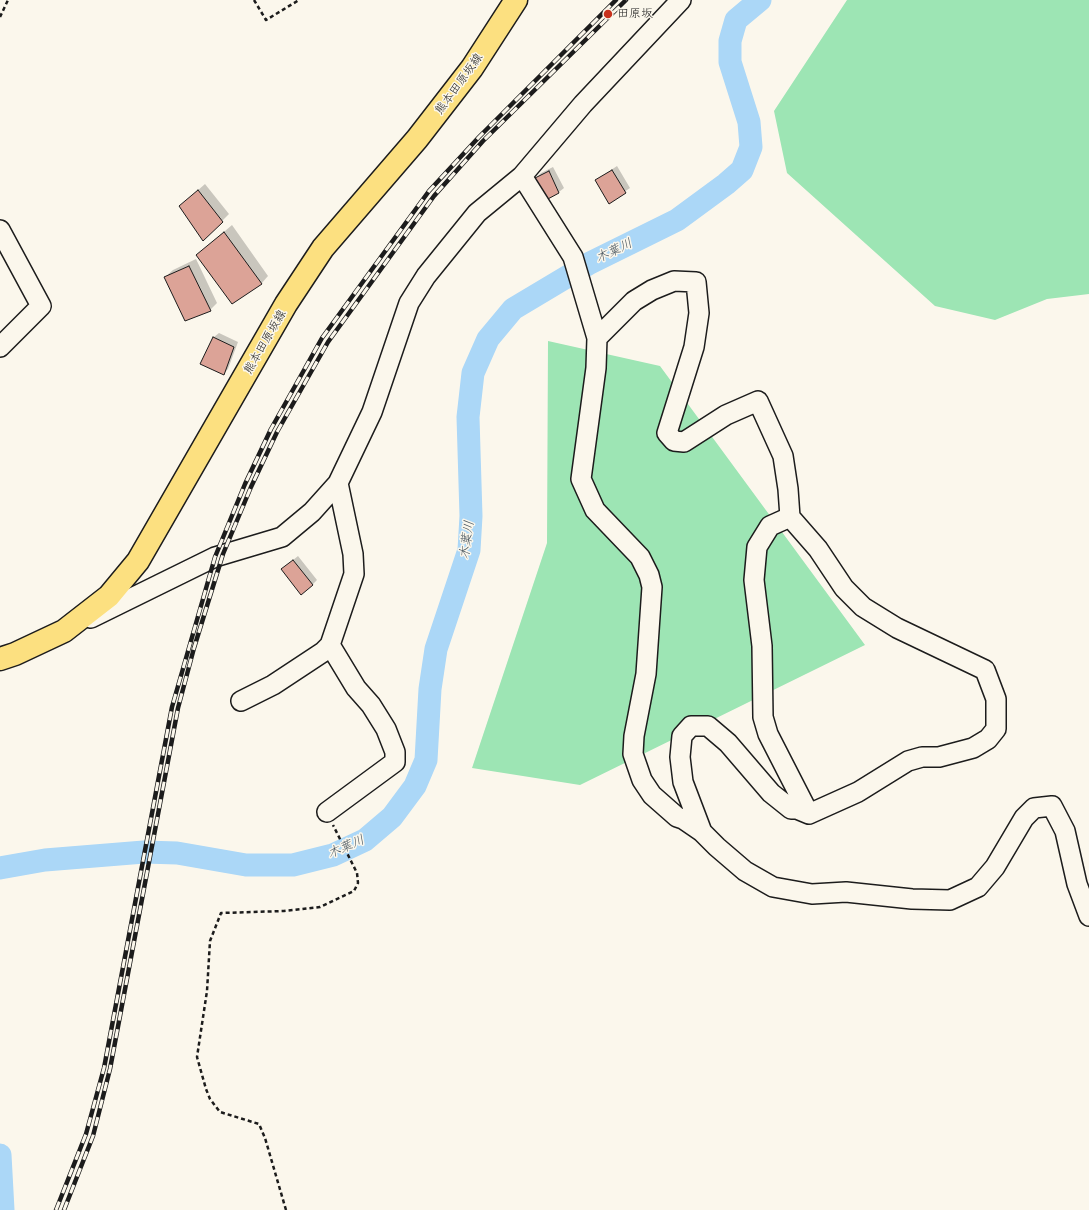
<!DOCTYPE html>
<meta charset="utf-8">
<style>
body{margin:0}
canvas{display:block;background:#fbf7ec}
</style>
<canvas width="1089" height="1210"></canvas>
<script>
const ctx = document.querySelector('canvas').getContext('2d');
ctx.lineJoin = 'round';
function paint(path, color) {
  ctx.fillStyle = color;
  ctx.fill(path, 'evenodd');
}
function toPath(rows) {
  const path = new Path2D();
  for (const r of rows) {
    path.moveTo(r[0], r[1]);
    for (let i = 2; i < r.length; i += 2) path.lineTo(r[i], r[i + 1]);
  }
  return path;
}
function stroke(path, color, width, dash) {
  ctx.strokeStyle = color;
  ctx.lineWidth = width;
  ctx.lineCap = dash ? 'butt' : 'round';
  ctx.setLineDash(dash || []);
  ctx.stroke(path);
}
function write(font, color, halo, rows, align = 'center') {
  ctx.font = font + ' "Comic Neue","Klee One",sans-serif';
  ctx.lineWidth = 3;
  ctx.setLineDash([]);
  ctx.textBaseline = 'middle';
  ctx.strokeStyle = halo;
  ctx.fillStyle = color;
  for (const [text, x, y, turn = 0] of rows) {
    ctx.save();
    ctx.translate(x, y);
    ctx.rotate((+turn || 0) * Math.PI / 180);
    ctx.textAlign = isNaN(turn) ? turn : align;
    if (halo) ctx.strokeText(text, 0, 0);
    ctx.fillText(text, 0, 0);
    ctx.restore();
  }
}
paint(toPath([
 [847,0,1089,0,1089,294,1047,299,995,320,935,306,787,173,774,111],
 [548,341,660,366,865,645,580,785,472,768,547,543]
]), '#9de5b4');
paint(toPath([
 [617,166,630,188,609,202,596,180],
 [553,167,564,188,559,192,547,198,536,178,541,173],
 [205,184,229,214,204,239,180,206],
 [232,225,268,276,261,284,197,255],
 [196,259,217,303,210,310,165,277,173,270],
 [219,333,238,342,228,369,223,374,201,363,214,337],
 [298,556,317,580,312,585,287,565]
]), '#0003');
stroke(toPath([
 [0,868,45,860,144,852,177,853,246,865,293,865,333,855,365,840,392,817,415,786,426,760,430,689,436,649,469,550,471,516,468,417,473,373,488,339,513,309,590,263,677,220,726,184,742,170,751,147,749,122,730,62,730,41,736,20,760,0],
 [0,1155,3,1210]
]), '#abd7f7', 23);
const building = toPath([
 [612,170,626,193,609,204,595,180,612,170],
 [549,171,559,193,546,200,535,178,549,171],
 [198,190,223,222,203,241,179,206,198,190],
 [224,232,262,284,232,304,196,255,224,232],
 [189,266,211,311,185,321,164,277,189,266],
 [213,337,234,347,224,375,200,364,213,337],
 [293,560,313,585,301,595,281,569,293,560]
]);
paint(building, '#dca397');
stroke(building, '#1c1c1c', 1);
const minor = toPath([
 [522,176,573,257,597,338,596,368,581,479,595,510,640,557,649,575,652,587,646,674,634,736,633,754,642,780,652,795,677,817,683,819,702,832,717,847,745,871,773,887,812,894,846,892,912,899,950,900,978,887,995,867,1024,818,1034,808,1052,806,1065,831,1077,884,1089,916],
 [0,230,41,306,0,347],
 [597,338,634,301,652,290,674,281,696,282,699,313,694,347,667,433,674,441,684,442,726,415,758,401,783,456,788,489,790,517,818,549,844,588,863,607,897,628,985,670,996,699,996,729,988,739,973,748,939,757,922,757,908,761,858,792,809,814,797,809,791,809,771,793,728,743,708,726,691,726,682,736,680,757,683,782,702,832],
 [790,517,770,526,757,547,754,580,762,646,763,717,768,734,809,814],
 [91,618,215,557,282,537,312,512,338,483,372,412,409,303,426,276,477,213,522,176,583,104,681,0],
 [241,701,273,685,323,652,330,645,354,574,353,554,338,483],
 [327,812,395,762,395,752,386,729,371,705,356,688,330,645]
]);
const major = toPath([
 [0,659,15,654,64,631,109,596,138,561,286,304,323,248,417,139,472,68,516,0]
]);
stroke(minor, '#1c1c1c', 22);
stroke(major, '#1c1c1c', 25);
stroke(toPath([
 [254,0,266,20,299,0],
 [0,17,8,0],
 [286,1210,265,1138,259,1124,220,1112,210,1099,206,1089,197,1057,207,991,210,941,221,913,284,911,320,907,354,891,358,883,357,873,333,825]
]), '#1c1c1c', 2.5, [4, 3]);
stroke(minor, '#fbf7ec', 19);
stroke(major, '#fce080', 22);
const rail = toPath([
 [56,1210,86,1134,104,1068,172,707,215,557,245,484,271,429,322,338,429,191,479,137,616,0],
 [64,1210,93,1136,110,1069,178,708,194,648,223,554,251,487,277,432,328,342,434,196,483,141,626,0]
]);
stroke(rail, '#1c1c1c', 4.5);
stroke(rail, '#fbf7ec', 3, [9]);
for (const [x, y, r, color] of [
 [608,14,5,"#c8321e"]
]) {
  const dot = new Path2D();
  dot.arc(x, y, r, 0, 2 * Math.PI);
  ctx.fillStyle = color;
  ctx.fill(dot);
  stroke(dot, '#fbf7ec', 1.5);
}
write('12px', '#1c1c1c', '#fbf7ec', [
 ["田原坂",617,14]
], 'left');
write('12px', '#1c1c1c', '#fbf7ec', [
 ["熊本田原坂線",459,84,-54],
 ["熊本田原坂線",265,342,-60]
]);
write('italic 13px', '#47545e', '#fbf7ec', [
 ["木葉川",614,251,-26],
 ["木葉川",467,540,-82],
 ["木葉川",346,847,-24]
]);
</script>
